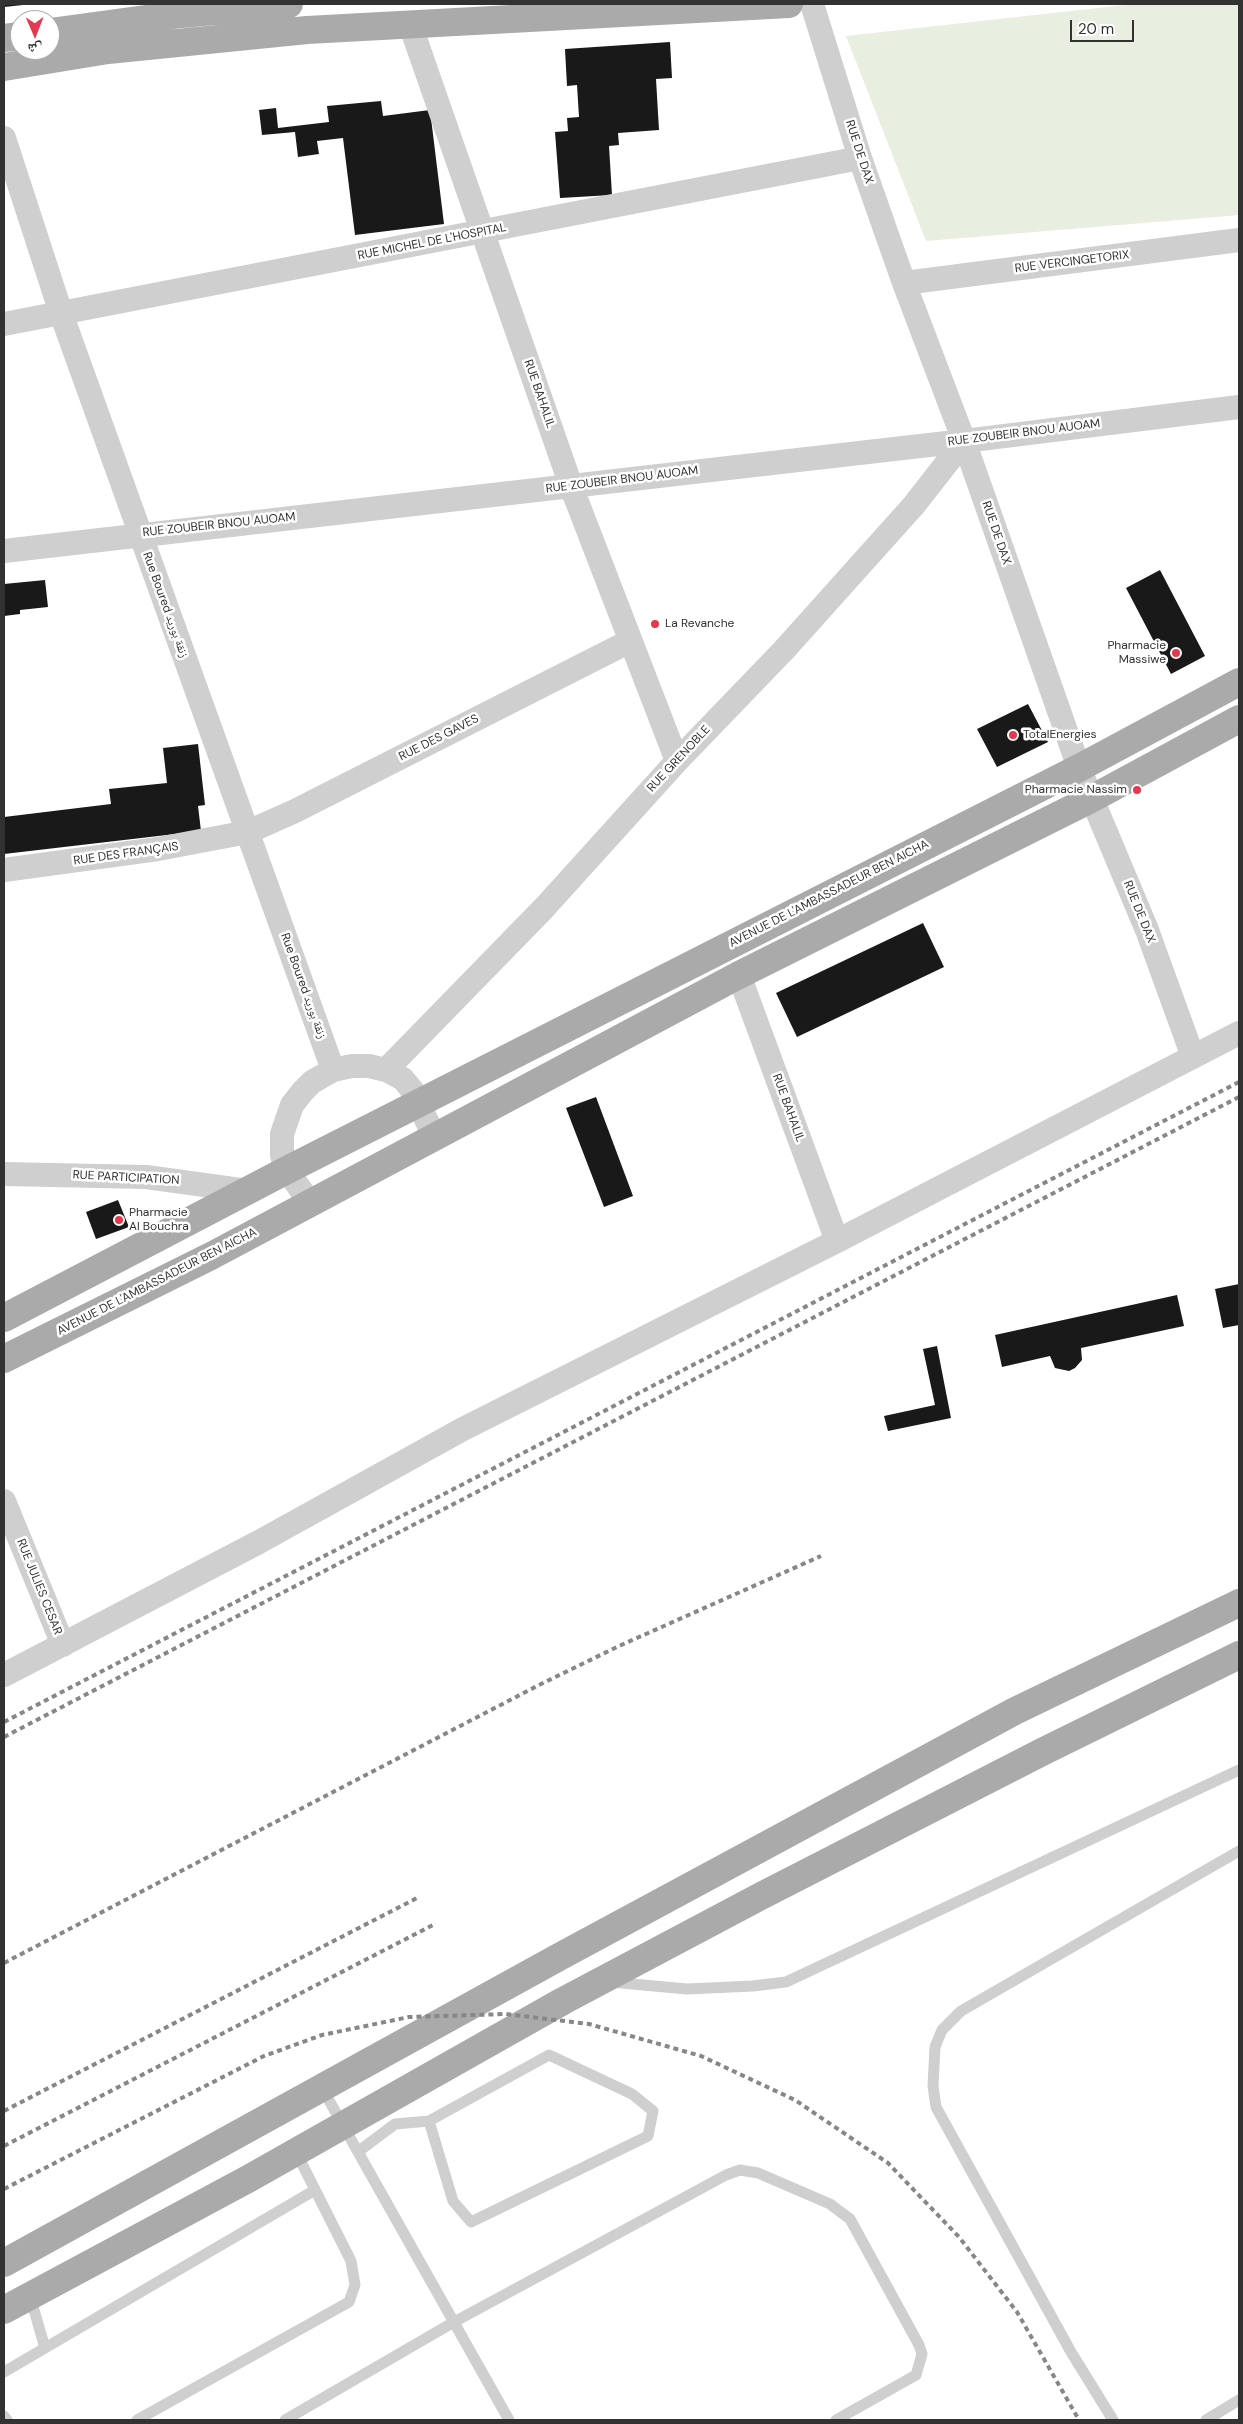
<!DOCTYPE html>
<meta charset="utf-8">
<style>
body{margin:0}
#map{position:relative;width:1243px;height:2424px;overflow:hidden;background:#fff;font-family:"DM Sans","Noto Naskh Arabic",sans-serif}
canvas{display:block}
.frame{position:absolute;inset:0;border:5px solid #323232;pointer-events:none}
.north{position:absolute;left:10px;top:10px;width:50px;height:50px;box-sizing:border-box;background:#fff;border:1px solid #adadad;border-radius:50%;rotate:179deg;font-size:14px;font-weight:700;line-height:20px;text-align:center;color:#323232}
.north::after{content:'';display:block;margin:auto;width:18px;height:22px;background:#e5374d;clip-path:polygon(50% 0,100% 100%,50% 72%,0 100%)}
.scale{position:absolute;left:1070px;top:20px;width:64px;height:22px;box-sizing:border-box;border:2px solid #323232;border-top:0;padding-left:6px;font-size:15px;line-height:18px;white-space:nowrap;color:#323232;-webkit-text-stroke:4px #fff;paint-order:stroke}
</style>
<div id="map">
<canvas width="1243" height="2424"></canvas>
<div class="frame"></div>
<div class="north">ش</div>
<div class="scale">20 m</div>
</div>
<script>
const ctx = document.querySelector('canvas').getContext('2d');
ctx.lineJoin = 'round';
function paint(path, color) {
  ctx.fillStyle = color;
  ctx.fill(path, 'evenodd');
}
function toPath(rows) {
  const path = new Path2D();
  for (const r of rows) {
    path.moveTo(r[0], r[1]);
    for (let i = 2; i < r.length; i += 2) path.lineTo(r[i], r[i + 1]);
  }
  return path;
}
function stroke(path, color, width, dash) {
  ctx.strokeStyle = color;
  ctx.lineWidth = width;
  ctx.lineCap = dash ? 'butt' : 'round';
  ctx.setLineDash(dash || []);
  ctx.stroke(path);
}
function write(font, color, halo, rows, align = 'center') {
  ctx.font = font + ' "DM Sans","Noto Naskh Arabic",sans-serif';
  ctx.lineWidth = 5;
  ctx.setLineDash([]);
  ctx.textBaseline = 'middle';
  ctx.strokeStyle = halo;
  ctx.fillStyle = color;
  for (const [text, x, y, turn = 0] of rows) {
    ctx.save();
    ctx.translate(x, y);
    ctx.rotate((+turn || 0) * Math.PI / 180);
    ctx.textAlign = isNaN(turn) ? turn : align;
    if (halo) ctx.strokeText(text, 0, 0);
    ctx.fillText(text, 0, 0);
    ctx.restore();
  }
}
paint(toPath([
 [1134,4,1239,4,1239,215,926,241,846,36]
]), '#e8eee0');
paint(toPath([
 [4,4,23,4,23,5,4,7],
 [670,42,672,78,656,79,659,130,618,133,619,145,609,146,612,195,560,198,555,132,568,131,567,118,579,117,577,85,567,86,565,49],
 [381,101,383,116,430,110,444,224,355,235,343,138,317,141,319,154,298,157,295,132,262,135,259,110,276,108,278,128,329,122,327,106],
 [1160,570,1205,656,1171,674,1126,588],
 [45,580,48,607,20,610,20,614,4,616,4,584],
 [1028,704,1048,742,997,767,977,729],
 [198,744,205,805,198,806,201,831,4,854,4,817,111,804,109,789,167,783,163,748],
 [923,923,944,967,797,1037,776,993],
 [596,1097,633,1196,604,1207,566,1108],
 [118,1200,129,1227,96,1239,86,1212],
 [1239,1284,1239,1325,1223,1328,1215,1289],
 [1177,1295,1184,1326,1081,1348,1082,1360,1075,1368,1069,1371,1055,1368,1050,1356,1002,1367,995,1335],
 [937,1346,951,1418,888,1431,884,1416,935,1405,923,1349]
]), '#191919');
stroke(toPath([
 [610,1982,687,1989,753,1986,786,1982,1239,1770],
 [322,2088,509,2420],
 [359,2151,395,2124,429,2121,549,2055,632,2094,653,2111,648,2136,471,2222,453,2201,429,2121],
 [30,2296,45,2348],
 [4,2372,315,2190],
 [4,2416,7,2420],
 [137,2420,349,2302,355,2285,351,2261,296,2152],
 [285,2420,454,2322,726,2175,740,2170,758,2173,830,2204,850,2219,919,2345,922,2354,916,2375,836,2420],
 [1113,2420,1071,2352,936,2107,933,2086,935,2047,942,2030,961,2011,1239,1851],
 [1206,2420,1239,2400]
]), '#cfcfcf', 11);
stroke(toPath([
 [812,4,860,158,904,283,964,441,1079,768,1147,930,1193,1057],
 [410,24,571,486,677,761],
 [4,138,61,313,333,1070],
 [904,283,1239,240],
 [4,324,860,158],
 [4,551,964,441,1239,407],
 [4,870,158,849,248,832,295,811,630,641],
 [739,975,837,1241],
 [386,1070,544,908,677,761,784,650,914,505,964,441],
 [4,1174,146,1177,248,1191],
 [310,1203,285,1167,282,1155,282,1134,292,1105,303,1091,312,1082,333,1070,352,1066,369,1066,386,1070,403,1079,412,1090,435,1138],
 [4,1501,63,1645],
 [4,1675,259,1542,463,1429,837,1241,1239,1033]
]), '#cfcfcf', 24);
stroke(toPath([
 [50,32,182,14,289,4],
 [4,38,20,36],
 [4,67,108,50,307,30,789,4],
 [4,1318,287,1170,1079,768,1239,682],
 [4,1359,211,1256,739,975,1093,798,1239,719],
 [4,2263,559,1957,1015,1711,1239,1603],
 [4,2310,248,2179,563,2001,761,1896,1044,1751,1239,1655]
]), '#aaa', 28);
stroke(toPath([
 [4,1722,1239,1082],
 [4,1737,1239,1097],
 [4,1963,539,1685,619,1646,821,1556],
 [4,2111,419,1897],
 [4,2146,433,1925],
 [4,2189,264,2056,322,2035,409,2017,506,2014,589,2024,701,2056,795,2100,888,2163,959,2237,1017,2312,1079,2420]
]), '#878787', 4, [5, 4]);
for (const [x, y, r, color] of [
 [655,624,5,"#e5374d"],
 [1176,653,5,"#e5374d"],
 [1013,735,5,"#e5374d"],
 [1137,790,5,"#e5374d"],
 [119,1220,5,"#e5374d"]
]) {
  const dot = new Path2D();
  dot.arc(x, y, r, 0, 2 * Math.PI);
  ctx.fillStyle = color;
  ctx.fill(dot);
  stroke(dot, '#fff', 2);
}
write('12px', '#323232', '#fff', [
 ["RUE DE DAX",859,152,72],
 ["RUE MICHEL DE L'HOSPITAL",432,242,-11],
 ["RUE VERCINGETORIX",1072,262,-7],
 ["RUE BAHALIL",539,394,71],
 ["RUE ZOUBEIR BNOU AUOAM",1024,433,-7],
 ["RUE ZOUBEIR BNOU AUOAM",622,480,-7],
 ["RUE ZOUBEIR BNOU AUOAM",219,525,-6],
 ["RUE DE DAX",996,533,71],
 ["Rue Boured زنقة بوريد",165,605,70],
 ["RUE DES GAVES",439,738,-27],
 ["RUE GRENOBLE",679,759,-47],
 ["RUE DES FRANÇAIS",126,854,-8],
 ["AVENUE DE L'AMBASSADEUR BEN AICHA",829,894,-27],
 ["RUE DE DAX",1139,912,68],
 ["Rue Boured زنقة بوريد",303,986,70],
 ["RUE BAHALIL",788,1108,70],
 ["RUE PARTICIPATION",126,1178,3],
 ["AVENUE DE L'AMBASSADEUR BEN AICHA",157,1282,-27],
 ["RUE JULIES CESAR",39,1587,68]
]);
write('12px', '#323232', '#fff', [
 ["La Revanche",665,624],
 ["Pharmacie",1166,646,"right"],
 ["Massiwe",1166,660,"right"],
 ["TotalEnergies",1023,735],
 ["Pharmacie Nassim",1127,790,"right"],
 ["Pharmacie",129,1213],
 ["Al Bouchra",129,1227]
], 'left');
</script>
